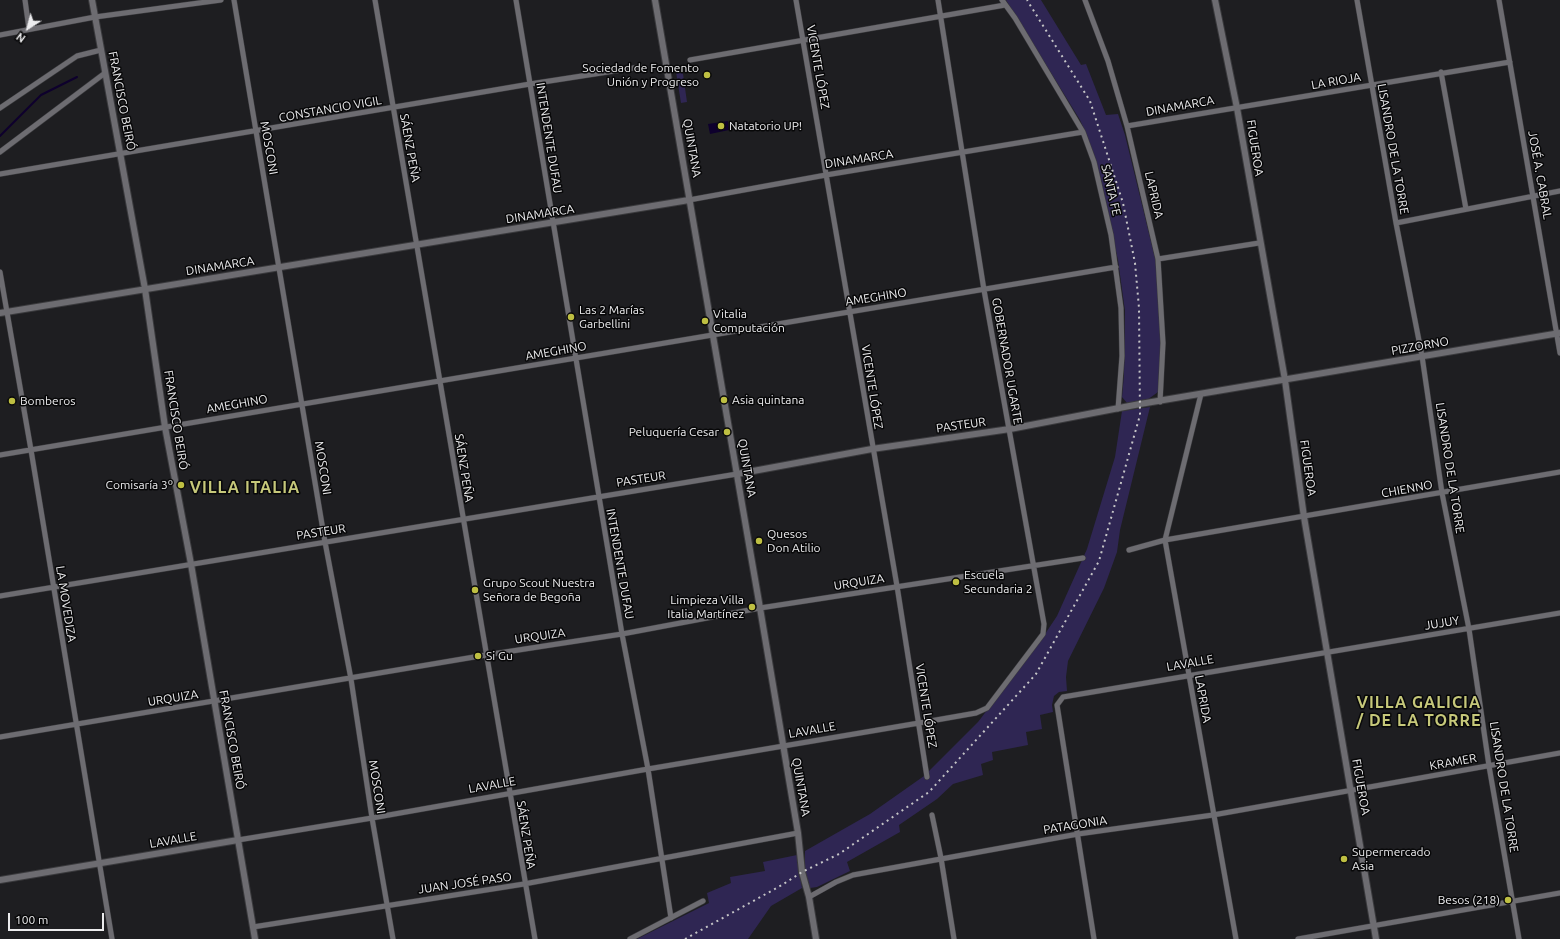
<!DOCTYPE html>
<meta charset="utf-8">
<style>
body{margin:0}
#map{position:relative;width:1560px;height:939px;overflow:hidden;background:#1e1e21;font-family:Ubuntu,sans-serif}
canvas{display:block}
.north{position:absolute;left:8px;top:8px;width:40px;height:40px;-webkit-text-stroke:3px #080809;paint-order:stroke;rotate:216deg;font-size:11px;font-weight:700;line-height:16px;text-align:center;color:#ececee}
.north::after{content:'';display:block;margin:auto;width:14px;height:18px;background:#ececee;clip-path:polygon(50% 0,100% 100%,50% 72%,0 100%)}
.scale{position:absolute;left:8px;top:913px;width:96px;height:18px;box-sizing:border-box;border:2px solid #ececee;border-top:0;padding-left:5px;font-size:12px;line-height:14px;white-space:nowrap;color:#ececee;-webkit-text-stroke:3px #080809;paint-order:stroke}
</style>
<div id="map">
<canvas width="1560" height="939"></canvas>
<div class="north">N</div>
<div class="scale">100 m</div>
</div>
<script>
const ctx = document.querySelector('canvas').getContext('2d');
ctx.lineJoin = 'round';
function paint(path, color) {
  ctx.fillStyle = color;
  ctx.fill(path, 'evenodd');
}
function toPath(rows) {
  const path = new Path2D();
  for (const r of rows) {
    path.moveTo(r[0], r[1]);
    for (let i = 2; i < r.length; i += 2) path.lineTo(r[i], r[i + 1]);
  }
  return path;
}
function stroke(path, color, width, dash) {
  ctx.strokeStyle = color;
  ctx.lineWidth = width;
  ctx.lineCap = dash ? 'butt' : 'round';
  ctx.setLineDash(dash || []);
  ctx.stroke(path);
}
function write(font, color, halo, rows, align = 'center') {
  ctx.font = font + ' Ubuntu,sans-serif';
  ctx.lineWidth = 3;
  ctx.setLineDash([]);
  ctx.textBaseline = 'middle';
  ctx.strokeStyle = halo;
  ctx.fillStyle = color;
  for (const [text, x, y, turn = 0] of rows) {
    ctx.save();
    ctx.translate(x, y);
    ctx.rotate((+turn || 0) * Math.PI / 180);
    ctx.textAlign = isNaN(turn) ? turn : align;
    if (halo) ctx.strokeText(text, 0, 0);
    ctx.fillText(text, 0, 0);
    ctx.restore();
  }
}
paint(toPath([
 [1006,0,1041,0,1081,65,1086,64,1106,115,1118,114,1125,135,1156,262,1161,342,1158,392,1147,400,1127,403,1122,397,1124,375,1125,311,1118,260,1095,160,1087,136,1080,120],
 [682,67,687,102,681,103,676,72,677,68],
 [1150,407,1120,530,1117,552,1104,588,1068,661,1066,677,1067,691,1059,692,1054,696,1052,705,1053,712,1040,715,1042,729,1026,732,1028,745,992,752,993,760,981,764,983,775,953,784,937,799,899,825,900,832,847,862,850,871,817,887,810,888,807,885,805,875,805,851,870,814,924,776,978,722,1045,634,1057,616,1087,549,1115,457,1122,411],
 [797,855,802,888,771,906,748,939,637,939,709,903,707,893,731,883,730,877,765,871,763,862]
]), '#2f2653');
paint(toPath([
 [728,121,729,130,710,134,708,124]
]), '#0e002d');
stroke(toPath([
 [0,136,41,95,77,77]
]), '#0e002d', 2);
const minor = toPath([
 [25,0,29,29],
 [234,0,325,542,351,679,372,818,393,939],
 [375,0,535,939],
 [516,0,622,634,648,769,671,918],
 [796,0,897,586,927,777],
 [1002,0,1015,18,1083,132,1094,162,1111,235,1121,308,1122,356,1118,409],
 [1085,0,1108,61,1127,126,1158,259,1163,343,1160,402],
 [1357,0,1396,223,1422,356,1442,493,1469,629,1489,766,1519,939],
 [1499,0,1560,353],
 [0,35,95,17,221,0],
 [690,60,1005,5],
 [1441,72,1466,209],
 [0,108,77,56,101,50],
 [1127,126,1510,62],
 [0,152,105,73],
 [0,174,530,84,640,67],
 [689,200,826,175,1083,132],
 [1396,223,1560,191],
 [1158,259,1259,243],
 [0,272,31,450,112,939],
 [1201,394,1165,540,1236,939],
 [0,455,1116,267],
 [1129,550,1165,540,1560,472],
 [0,596,737,474],
 [0,737,486,655,622,634,760,608,1083,558],
 [932,815,941,858,954,939],
 [238,840,372,818,648,769,919,723,976,713,987,708,1043,634,1044,624,984,290,938,0],
 [809,897,836,882,853,875,1078,834,1213,815,1560,753],
 [253,927,524,884,798,833],
 [630,939,703,901],
 [1094,939,1057,705,1063,697,1560,613],
 [1298,939,1560,893]
]);
const tertiary = toPath([
 [92,0,145,289,165,427,191,564,255,939],
 [655,0,760,608,798,833,802,872,809,897,816,939],
 [1215,0,1237,108,1285,380,1304,517,1376,939],
 [0,313,689,200],
 [737,474,872,449,1010,429,1140,404,1560,333],
 [0,880,238,840]
]);
stroke(minor, '#3a3a3d', 6);
stroke(tertiary, '#3a3a3d', 8);
stroke(minor, '#6d6c71', 5);
stroke(tertiary, '#6d6c71', 6);
stroke(toPath([
 [685,939,782,885,802,872,839,854,929,792,1036,674,1099,561,1140,415,1139,308,1135,263,1123,203,1090,101,1027,0]
]), '#c5c5c7', 2, [2, 4]);
for (const [x, y, r, color] of [
 [707,75,4,"#bebf42"],
 [721,126,4,"#bebf42"],
 [571,317,4,"#bebf42"],
 [705,321,4,"#bebf42"],
 [724,400,4,"#bebf42"],
 [12,401,4,"#bebf42"],
 [727,432,4,"#bebf42"],
 [181,485,4,"#bebf42"],
 [759,541,4,"#bebf42"],
 [956,582,4,"#bebf42"],
 [475,590,4,"#bebf42"],
 [752,607,4,"#bebf42"],
 [478,656,4,"#bebf42"],
 [1344,859,4,"#bebf42"],
 [1508,900,4,"#bebf42"]
]) {
  const dot = new Path2D();
  dot.arc(x, y, r, 0, 2 * Math.PI);
  ctx.fillStyle = color;
  ctx.fill(dot);
  stroke(dot, '#080809', 1.5);
}
write('12px', '#ececee', '#080809', [
 ["VICENTE LÓPEZ",818,67,80],
 ["LA RIOJA",1336,81,-10],
 ["FRANCISCO BEIRÓ",122,101,79],
 ["DINAMARCA",1180,106,-10],
 ["CONSTANCIO VIGIL",330,109,-10],
 ["INTENDENTE DUFAU",549,138,81],
 ["MOSCONI",269,148,80],
 ["SÁENZ PEÑA",410,148,80],
 ["QUINTANA",692,148,80],
 ["FIGUEROA",1255,148,81],
 ["LISANDRO DE LA TORRE",1393,149,80],
 ["DINAMARCA",859,159,-9],
 ["JOSÉ A. CABRAL",1540,175,80],
 ["SANTA FE",1111,190,77],
 ["LAPRIDA",1154,195,77],
 ["DINAMARCA",540,214,-9],
 ["DINAMARCA",220,266,-9],
 ["AMEGHINO",876,297,-9],
 ["PIZZORNO",1420,346,-10],
 ["AMEGHINO",556,351,-10],
 ["GOBERNADOR UGARTE",1007,361,80],
 ["VICENTE LÓPEZ",872,387,81],
 ["AMEGHINO",237,404,-10],
 ["FRANCISCO BEIRÓ",176,420,81],
 ["PASTEUR",961,425,-8],
 ["MOSCONI",323,468,81],
 ["SÁENZ PEÑA",464,468,81],
 ["QUINTANA",747,468,80],
 ["FIGUEROA",1308,468,82],
 ["LISANDRO DE LA TORRE",1450,468,81],
 ["PASTEUR",641,479,-9],
 ["CHIENNO",1407,489,-10],
 ["PASTEUR",321,532,-9],
 ["INTENDENTE DUFAU",620,564,80],
 ["URQUIZA",859,582,-9],
 ["LA MOVEDIZA",66,604,81],
 ["JUJUY",1442,623,-9],
 ["URQUIZA",540,636,-8],
 ["LAVALLE",1190,663,-10],
 ["URQUIZA",173,698,-9],
 ["LAPRIDA",1203,699,80],
 ["VICENTE LÓPEZ",926,706,81],
 ["LAVALLE",812,730,-10],
 ["FRANCISCO BEIRÓ",232,740,80],
 ["KRAMER",1453,762,-10],
 ["LAVALLE",492,785,-10],
 ["MOSCONI",377,787,81],
 ["QUINTANA",801,787,80],
 ["FIGUEROA",1361,787,80],
 ["LISANDRO DE LA TORRE",1504,787,81],
 ["PATAGONIA",1075,825,-9],
 ["SÁENZ PEÑA",526,835,81],
 ["LAVALLE",173,840,-10],
 ["JUAN JOSÉ PASO",465,883,-8]
]);
write('12px', '#ececee', '#080809', [
 ["Sociedad de Fomento",699,68,"right"],
 ["Unión y Progreso",699,82,"right"],
 ["Natatorio UP!",729,126],
 ["Las 2 Marías",579,310],
 ["Garbellini",579,324],
 ["Vitalia",713,314],
 ["Computación",713,328],
 ["Asia quintana",732,400],
 ["Bomberos",20,401],
 ["Peluquería Cesar",719,432,"right"],
 ["Comisaría 3º",173,485,"right"],
 ["Quesos",767,534],
 ["Don Atilio",767,548],
 ["Escuela",964,575],
 ["Secundaria 2",964,589],
 ["Grupo Scout Nuestra",483,583],
 ["Señora de Begoña",483,597],
 ["Limpieza Villa",744,600,"right"],
 ["Italia Martínez",744,614,"right"],
 ["Si Gu",486,656],
 ["Supermercado",1352,852],
 ["Asia",1352,866],
 ["Besos (218)",1500,900,"right"]
], 'left');
ctx.letterSpacing = '1px';
write('bold 16px', '#c6c87a', '#080809', [
 ["VILLA ITALIA",245,488],
 ["VILLA GALICIA",1419,703],
 ["/ DE LA TORRE",1419,721]
]);
ctx.letterSpacing = '0px';
</script>
